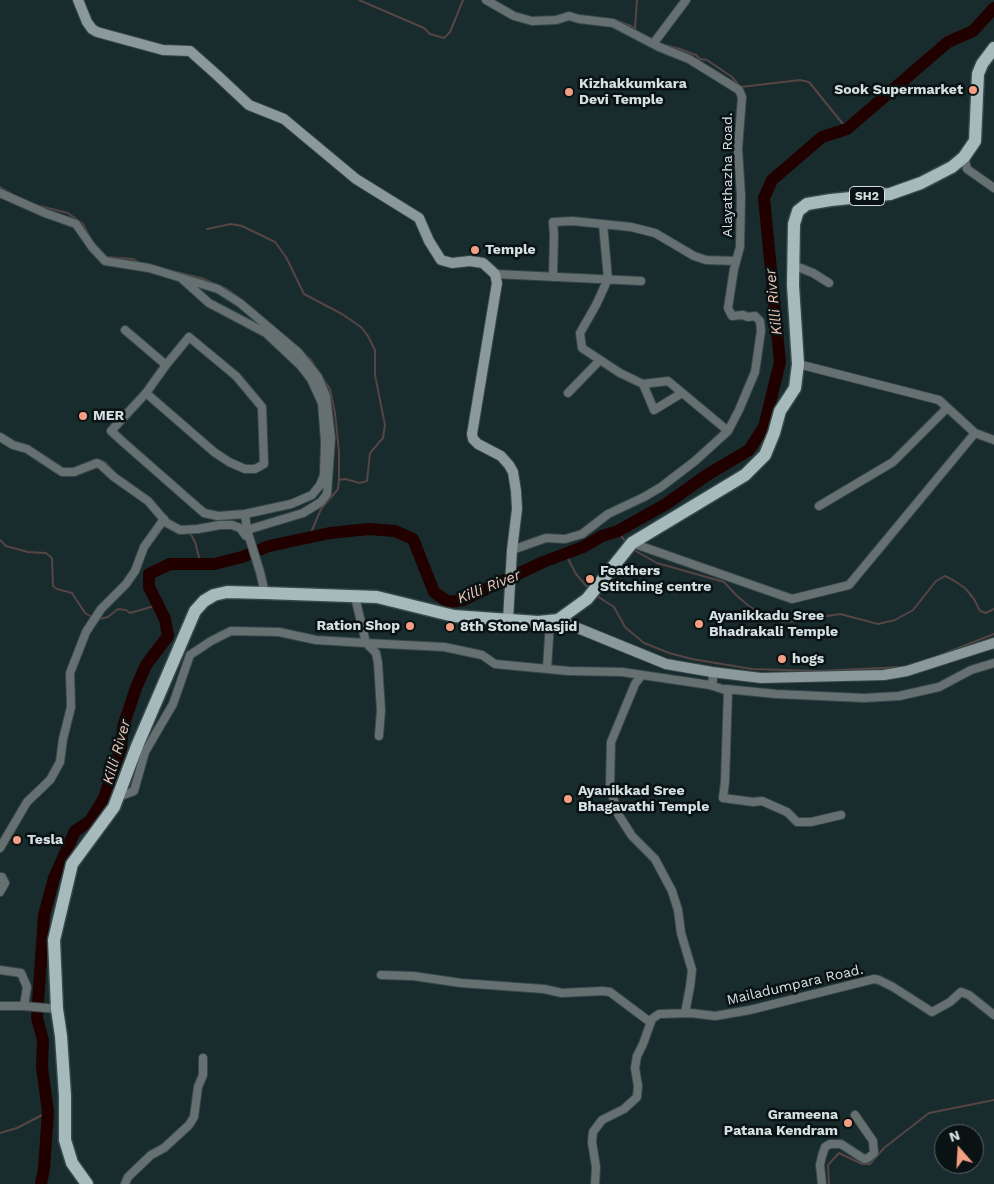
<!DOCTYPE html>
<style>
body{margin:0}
#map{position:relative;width:994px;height:1184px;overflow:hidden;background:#182b2d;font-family:"Work Sans",sans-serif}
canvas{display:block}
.north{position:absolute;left:934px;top:1124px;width:50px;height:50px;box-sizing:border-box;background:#0a1213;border:1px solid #5b6465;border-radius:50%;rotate:341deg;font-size:14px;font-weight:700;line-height:20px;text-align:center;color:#d4e0e1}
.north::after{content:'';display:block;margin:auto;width:18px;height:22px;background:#f39f83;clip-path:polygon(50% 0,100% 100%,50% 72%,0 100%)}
</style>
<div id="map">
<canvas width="994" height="1184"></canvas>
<div class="north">N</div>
</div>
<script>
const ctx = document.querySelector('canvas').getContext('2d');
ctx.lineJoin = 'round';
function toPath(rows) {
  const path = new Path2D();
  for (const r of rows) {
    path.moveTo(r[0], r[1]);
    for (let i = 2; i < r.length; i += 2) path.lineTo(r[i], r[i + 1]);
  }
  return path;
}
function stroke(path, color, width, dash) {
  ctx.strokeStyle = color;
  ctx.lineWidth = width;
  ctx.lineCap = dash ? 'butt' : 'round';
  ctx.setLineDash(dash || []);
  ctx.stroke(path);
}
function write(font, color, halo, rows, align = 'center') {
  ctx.font = font + ' "Work Sans",sans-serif';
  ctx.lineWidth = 5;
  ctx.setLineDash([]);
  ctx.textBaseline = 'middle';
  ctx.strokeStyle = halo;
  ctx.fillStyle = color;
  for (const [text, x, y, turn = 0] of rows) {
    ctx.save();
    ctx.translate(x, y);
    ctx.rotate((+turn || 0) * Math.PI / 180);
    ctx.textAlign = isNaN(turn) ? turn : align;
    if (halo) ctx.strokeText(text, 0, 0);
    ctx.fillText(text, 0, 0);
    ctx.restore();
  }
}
stroke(toPath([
 [359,0,424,28,430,34,444,38,450,32,463,0],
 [615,20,631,26,639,33],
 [635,29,637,0],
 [661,44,680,49,696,55,700,59,707,60,732,77,742,89],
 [741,87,800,80,809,82,847,129],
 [0,187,15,196],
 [36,205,68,213,83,224,90,238],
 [207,229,231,224,242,226,275,242,286,257,304,294,342,314,361,327,368,336,375,350,375,375,385,425,383,438,370,453,367,481,360,483,345,479,339,480,338,489,321,509,309,537],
 [105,257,133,259,141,264],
 [168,270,201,278,227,289,239,298],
 [251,307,264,319],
 [302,352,311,360,330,389,335,413,339,452,339,480],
 [99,461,105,462,116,474],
 [189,531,195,542,201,565],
 [618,531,625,541],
 [0,540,6,546,28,552,46,553,52,558,53,586,57,589,72,593,85,613,92,617],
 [634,550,657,563,724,582,737,596,749,606,774,621,788,622,840,614,878,624,895,620,913,610,936,581,945,576,953,580,965,588,974,599,980,611,986,613,994,609],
 [565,553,576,574,588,588],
 [597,596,614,607,625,627,644,643,669,653,692,659,752,669,818,671,902,667],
 [99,619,108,617,118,609,126,610,130,613,158,605],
 [938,656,994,634],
 [0,1133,17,1128,48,1112],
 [829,1184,828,1165,839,1153,862,1164,870,1164,884,1148,929,1113,994,1100]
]), '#574444', 2);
stroke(toPath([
 [41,1184,44,1169,48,1112,42,1067,43,1040,37,1018,44,915,54,878,75,831,90,821,104,798,121,748,123,727,136,688,146,665,168,636,165,619,149,587,149,574,170,564,214,564,242,557,269,546,330,533,369,529,395,531,413,539,434,592,448,602,463,600,543,562,583,547,602,536,618,531,666,504,707,475,749,450,764,427,780,362,764,198,772,180,822,137,847,129,948,42,973,31,994,8]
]), '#210100', 12);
const minor = toPath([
 [486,0,514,16,532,21,556,20,569,16,579,19,613,23,659,47,689,59,739,90,742,97,738,149,741,196,740,247,734,269,728,308,732,316,743,315,748,317,755,316,760,321,761,331,755,372,739,410,728,431,695,461,661,487,644,497,608,514,582,534,565,539,546,538,512,550],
 [653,44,686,0],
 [964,157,967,169,994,188],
 [0,193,45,213,76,224,92,247,105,261,149,268,218,289,240,303,298,352,318,377,326,396,331,438,327,494,321,502,303,513,247,530],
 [603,224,608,279,596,305,580,333,582,348,620,373,643,384,654,410,682,393],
 [793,265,813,273,829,283],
 [495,274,641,281],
 [553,277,554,236,553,222,573,221,631,227,655,233,694,256,706,260,736,261],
 [125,330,166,365,146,393,111,431,123,442,204,513,218,516,245,514,291,504,312,495,320,485,324,475,325,441,322,403,311,379,300,365,266,333,209,303,181,278],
 [798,364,939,400,975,433,994,440],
 [643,384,668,381,728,431],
 [146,393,214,452,229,462,245,469,255,469,264,464,262,407,236,376,189,337,166,365],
 [568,393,600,360],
 [0,437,13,445,27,449,62,472,74,472,97,463,101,465,114,477,148,501,167,523,180,530,198,529,220,525,232,525,240,528,246,536,249,537],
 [819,506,893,462,947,408],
 [245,514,247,530,260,572,265,593],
 [632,543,792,599,849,585,975,433],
 [355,597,366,643,444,647,482,655,495,664,569,671,622,672,710,685,713,680,712,672],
 [547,669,550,621],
 [641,676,635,684,611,742,610,787,618,814,632,836,655,859,672,891,678,910,681,933,692,970,690,987,685,1013],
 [710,685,728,691,725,782,723,798,753,802,762,801,787,812,797,822,811,822,841,815],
 [726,689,776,694,864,698,899,696,939,687,971,670,994,663],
 [118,797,134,791,145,752,173,704,190,655,211,641,231,631,279,632,316,640,366,643,376,653,378,663,381,710,379,736],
 [0,848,27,802,50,780,60,762,63,739,71,707,70,673,86,632,101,609,126,584,135,571,144,547,164,519],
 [0,877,2,877,5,883,0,892],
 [0,970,21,973,27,987,24,1006],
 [381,975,413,976,461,983,544,989,562,993,602,991,610,992,650,1022],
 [0,1006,24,1006,57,1009],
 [125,1184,128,1177,151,1155,164,1148,189,1125,194,1117,198,1087,203,1075,203,1058],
 [595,1184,596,1167,592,1142,593,1132,602,1120,624,1109,637,1097,638,1086,635,1068,637,1056,643,1044,652,1019,659,1014,691,1013,715,1016,750,1010,874,979,879,980,893,987,932,1012,950,1002,961,992,969,995,994,1015],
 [822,1184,820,1165,822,1156,825,1147,830,1144,841,1144,864,1159,868,1158,874,1153,873,1141,855,1115]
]);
const secondary = toPath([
 [78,0,87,22,92,29,97,32,163,50,190,51,217,75,249,105,284,119,356,179,419,218,429,241,441,260,452,263,470,261,483,263,495,274,497,283,472,434,473,439,478,444,501,456,509,465,513,472,516,491,517,509,512,550,508,620],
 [558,620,666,664,712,672,761,678,884,675,907,671,994,643]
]);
const primary = toPath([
 [87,1184,72,1163,65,1140,65,1096,61,1036,57,1009,54,940,72,864,114,807,137,746,195,611,204,601,214,595,227,592,265,593,377,597,454,616,538,622,558,620,587,599,632,543,745,475,765,455,774,433,780,411,795,388,798,364,793,285,794,224,798,211,807,204,831,200,890,194,921,183,952,167,964,157,975,141,978,74,982,64,994,48]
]);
stroke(minor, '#36484a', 10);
stroke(secondary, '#36484a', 12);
stroke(primary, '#36484a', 15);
stroke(minor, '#677071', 8);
stroke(secondary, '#8b999b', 10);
stroke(primary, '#a6b9bb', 12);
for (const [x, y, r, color] of [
 [973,90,5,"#f39f83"],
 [569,92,5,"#f39f83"],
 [475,250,5,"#f39f83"],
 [83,416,5,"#f39f83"],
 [590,579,5,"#f39f83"],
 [699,624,5,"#f39f83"],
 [410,626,5,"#f39f83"],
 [450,627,5,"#f39f83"],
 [782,659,5,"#f39f83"],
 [568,799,5,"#f39f83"],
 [17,840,5,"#f39f83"],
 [848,1123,5,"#f39f83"]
]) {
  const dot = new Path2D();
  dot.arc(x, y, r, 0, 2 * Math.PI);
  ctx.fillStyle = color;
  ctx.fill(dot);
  stroke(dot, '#0a1213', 2);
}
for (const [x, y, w] of [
 [867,196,35]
]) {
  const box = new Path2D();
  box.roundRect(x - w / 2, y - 9.5, w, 19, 4);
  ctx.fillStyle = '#0a1213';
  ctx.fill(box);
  stroke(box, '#d4e0e1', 1);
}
write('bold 12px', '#d4e0e1', null, [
 ["SH2",867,196]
]);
write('bold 14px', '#d4e0e1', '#0a1213', [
 ["Kizhakkumkara",579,84],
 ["Devi Temple",579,100],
 ["Sook Supermarket",963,90,"right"],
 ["Temple",485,250],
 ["MER",93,416],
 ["Feathers",600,571],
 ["Stitching centre",600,587],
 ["Ayanikkadu Sree",709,616],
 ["Bhadrakali Temple",709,632],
 ["Ration Shop",400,626,"right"],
 ["8th Stone Masjid",460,627],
 ["hogs",792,659],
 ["Ayanikkad Sree",578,791],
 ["Bhagavathi Temple",578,807],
 ["Tesla",27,840],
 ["Grameena",838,1115,"right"],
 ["Patana Kendram",838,1131,"right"]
], 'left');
write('14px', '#d4e0e1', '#0a1213', [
 ["Alayathazha Road.",728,175,-90],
 ["Mailadumpara Road.",795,985,-13]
]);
write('italic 15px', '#f1c6b7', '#0a1213', [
 ["Killi River",774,302,-96],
 ["Killi River",489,587,-22],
 ["Killi River",117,752,-74]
]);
</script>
